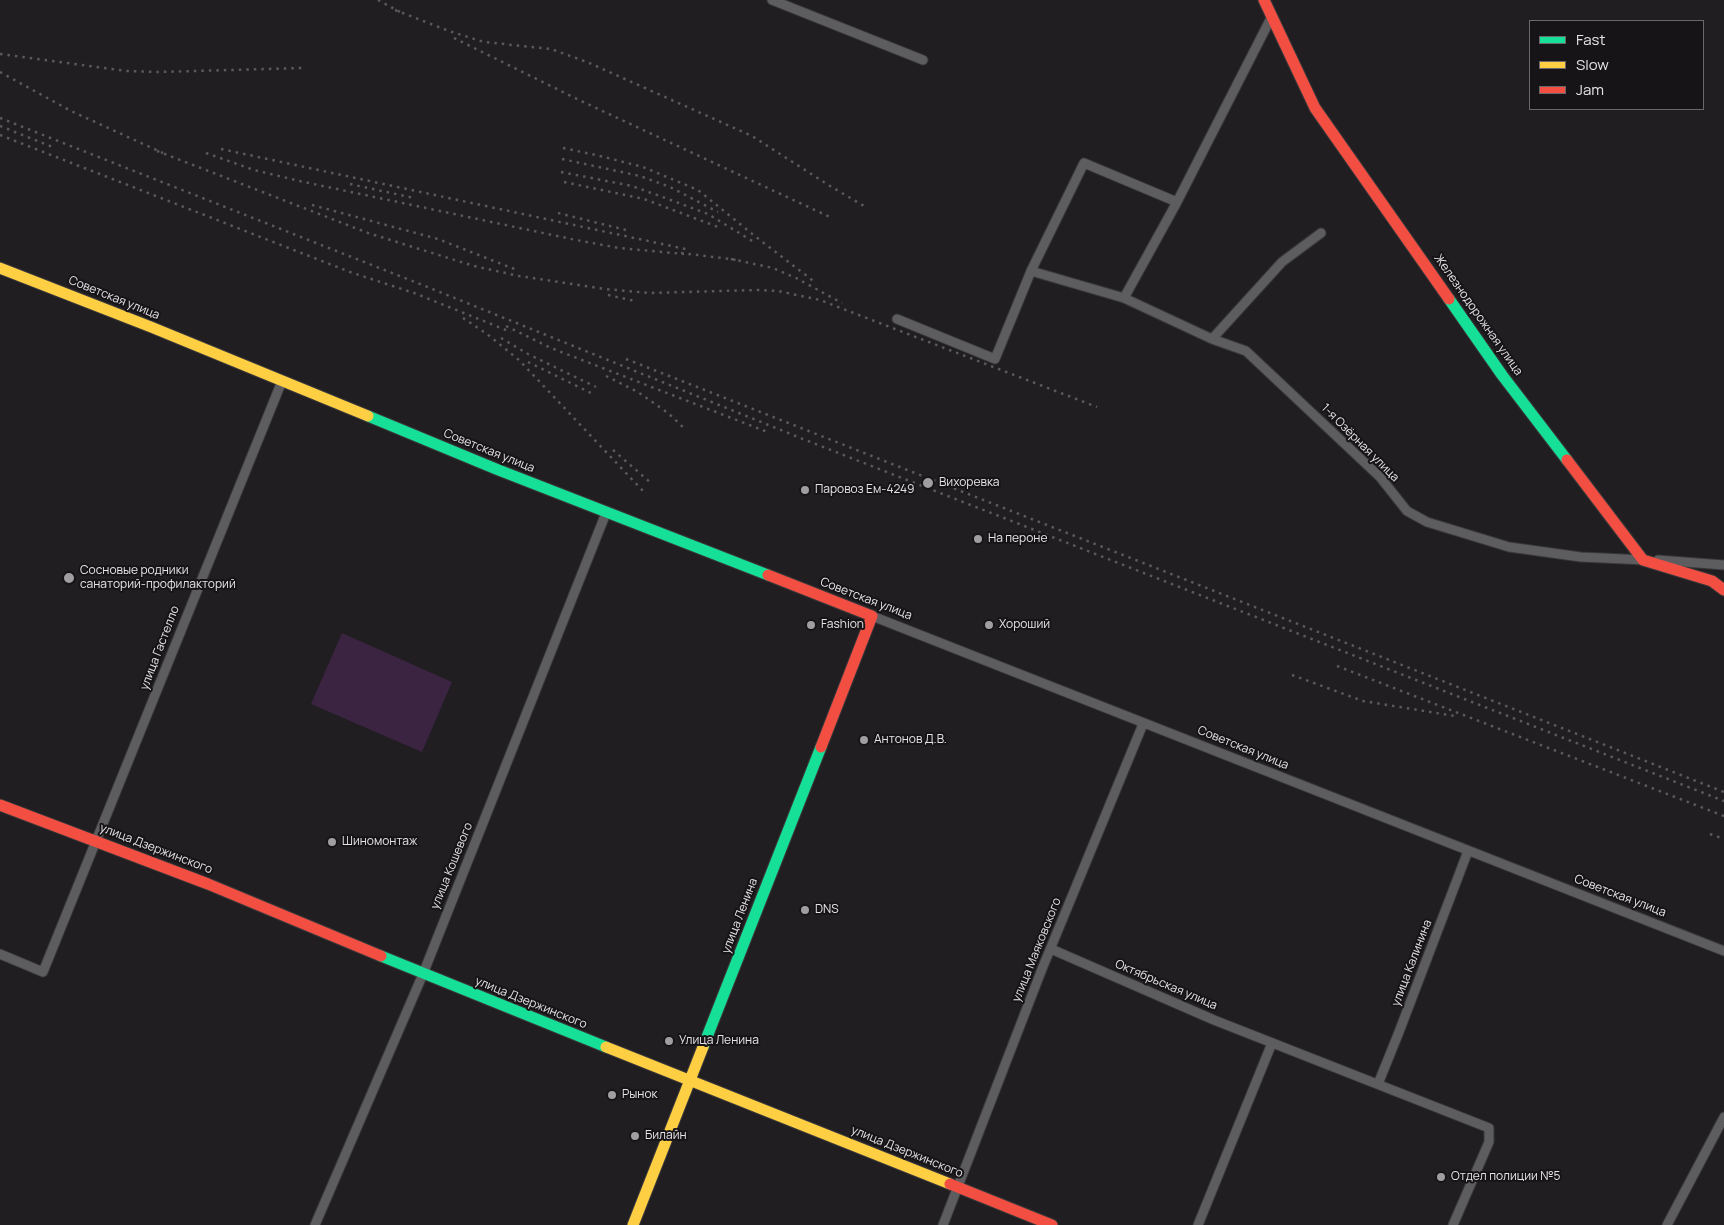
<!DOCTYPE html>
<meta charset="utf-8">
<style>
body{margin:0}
#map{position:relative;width:1724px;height:1225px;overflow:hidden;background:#201e21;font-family:Manrope,sans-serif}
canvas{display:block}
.legend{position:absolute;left:1529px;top:20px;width:175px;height:90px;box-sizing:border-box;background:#171418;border:1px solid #6a676b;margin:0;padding:6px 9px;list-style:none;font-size:15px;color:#e6e3e7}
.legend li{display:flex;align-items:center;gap:10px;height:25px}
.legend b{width:25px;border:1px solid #6a676b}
</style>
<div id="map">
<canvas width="1724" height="1225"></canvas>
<ul class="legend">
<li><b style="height:6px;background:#16e098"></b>Fast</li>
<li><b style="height:6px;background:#ffcf43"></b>Slow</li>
<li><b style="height:6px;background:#f24e42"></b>Jam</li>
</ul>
</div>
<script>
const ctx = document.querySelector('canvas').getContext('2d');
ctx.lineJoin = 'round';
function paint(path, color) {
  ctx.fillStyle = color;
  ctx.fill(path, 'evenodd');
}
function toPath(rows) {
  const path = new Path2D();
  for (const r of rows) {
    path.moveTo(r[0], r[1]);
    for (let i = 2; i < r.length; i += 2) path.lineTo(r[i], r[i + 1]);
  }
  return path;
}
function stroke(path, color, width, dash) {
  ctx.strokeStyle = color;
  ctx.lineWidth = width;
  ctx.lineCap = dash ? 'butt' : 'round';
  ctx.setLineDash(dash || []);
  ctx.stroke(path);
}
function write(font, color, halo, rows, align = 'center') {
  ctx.font = font + ' Manrope,sans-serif';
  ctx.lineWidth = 4;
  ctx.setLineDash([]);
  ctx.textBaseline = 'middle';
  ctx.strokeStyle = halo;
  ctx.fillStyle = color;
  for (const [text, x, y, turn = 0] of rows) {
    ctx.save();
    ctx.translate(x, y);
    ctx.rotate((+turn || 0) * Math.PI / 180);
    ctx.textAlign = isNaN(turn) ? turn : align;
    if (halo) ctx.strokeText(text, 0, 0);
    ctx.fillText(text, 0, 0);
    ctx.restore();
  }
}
paint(toPath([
 [342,633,452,682,422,752,311,704]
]), '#3b2442');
const street = toPath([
 [772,0,923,60],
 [1031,271,1124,298,1212,339,1246,351,1380,477,1407,511,1427,522,1509,547,1581,557,1645,560],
 [1124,298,1177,202,1272,16],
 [897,319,995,359,1031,271,1084,163,1177,202],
 [1212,339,1282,262,1321,233],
 [1658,560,1724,565],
 [872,616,1724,951],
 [1051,949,1214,1020,1489,1128,1489,1142,1453,1225],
 [0,954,43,972,282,381],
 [1378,1084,1399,1032,1468,851],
 [315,1225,423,974,606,513],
 [943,1225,1042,969,1143,724],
 [1198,1225,1272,1043],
 [1667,1225,1724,1117]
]);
const fast = toPath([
 [1449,299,1502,375,1567,460],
 [368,416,496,469,768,575],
 [381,956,606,1047],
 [703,1047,821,747]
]);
const slow = toPath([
 [0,268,151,327,368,416],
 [606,1047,950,1184],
 [633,1225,703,1047]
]);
const jam = toPath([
 [1264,0,1315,108,1449,299],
 [1567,460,1643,560,1712,581,1724,590],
 [768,575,872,616,821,747],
 [0,805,208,884,381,956],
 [950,1184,1052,1225]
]);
stroke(street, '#39383a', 11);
stroke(fast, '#39383a', 13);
stroke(slow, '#39383a', 13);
stroke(jam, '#39383a', 13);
stroke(street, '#5d5c5e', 9);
stroke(fast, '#16e098', 11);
stroke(slow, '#ffcf43', 11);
stroke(jam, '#f24e42', 11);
stroke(toPath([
 [378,0,400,12],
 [395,10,449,31,484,42,551,49,587,62,752,136,830,186,864,206],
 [454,38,579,100,832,218],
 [0,54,127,71,159,72,302,68],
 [0,72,71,111,163,153],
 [0,118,425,286,813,443,1724,801],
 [0,126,55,148],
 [0,135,350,272,414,293,511,332],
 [563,148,596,155,643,167,698,190,756,237,816,283],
 [221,149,690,250],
 [157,151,368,233,474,266,519,276,605,289,649,293,757,290,778,291,820,300,1097,407],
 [206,153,254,170,304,182,576,240,619,248,684,254],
 [562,159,640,176,670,187,718,212],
 [561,172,632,186,668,199,708,214,754,242],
 [564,182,644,199,718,227],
 [350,184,414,198],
 [312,205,438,239,517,270],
 [558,213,630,231],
 [681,253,738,260],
 [731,259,773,268,796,278,842,303],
 [608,295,635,301],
 [463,318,487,334,519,360,643,491],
 [506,326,551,348,770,433],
 [501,338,528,354,596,387],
 [626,359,1724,792],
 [528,362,593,394],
 [606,376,638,392,668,413,684,428],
 [613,450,651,483],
 [1337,666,1724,816],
 [1292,675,1363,701,1455,716],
 [1710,834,1724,839]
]), '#5b5a5b', 2.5, [2.5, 5]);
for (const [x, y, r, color] of [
 [928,483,6,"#a19ea2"],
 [805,490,5,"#a19ea2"],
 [978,539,5,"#a19ea2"],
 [69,578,6,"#a19ea2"],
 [811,625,5,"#a19ea2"],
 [989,625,5,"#a19ea2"],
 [864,740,5,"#a19ea2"],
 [332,842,5,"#a19ea2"],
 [805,910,5,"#a19ea2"],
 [669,1041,5,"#a19ea2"],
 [612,1095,5,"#a19ea2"],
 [635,1136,5,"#a19ea2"],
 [1441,1177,5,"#a19ea2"]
]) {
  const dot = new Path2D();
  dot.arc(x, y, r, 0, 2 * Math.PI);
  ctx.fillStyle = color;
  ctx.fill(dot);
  stroke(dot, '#171418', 2);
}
write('12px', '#e6e3e7', '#171418', [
 ["Советская улица",114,298,22],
 ["Железнодорожная улица",1478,315,55],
 ["1-я Озёрная улица",1360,443,45],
 ["Советская улица",489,451,22],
 ["Советская улица",866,599,21],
 ["улица Гастелло",160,648,-69],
 ["Советская улица",1243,748,22],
 ["улица Дзержинского",156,849,21],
 ["улица Кошевого",452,866,-68],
 ["Советская улица",1620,896,21],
 ["улица Ленина",740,916,-69],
 ["улица Маяковского",1037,950,-68],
 ["улица Калинина",1412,963,-69],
 ["Октябрьская улица",1166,985,23],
 ["улица Дзержинского",531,1003,22],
 ["улица Дзержинского",907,1152,22]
]);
write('12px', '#e6e3e7', '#171418', [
 ["Вихоревка",939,483],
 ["Паровоз Ем-4249",815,490],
 ["На пероне",988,539],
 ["Сосновые родники",80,571],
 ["санаторий-профилакторий",80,585],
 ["Fashion",821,625],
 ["Хороший",999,625],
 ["Антонов Д.В.",874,740],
 ["Шиномонтаж",342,842],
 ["DNS",815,910],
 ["Улица Ленина",679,1041],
 ["Рынок",622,1095],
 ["Билайн",645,1136],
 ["Отдел полиции №5",1451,1177]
], 'left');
</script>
